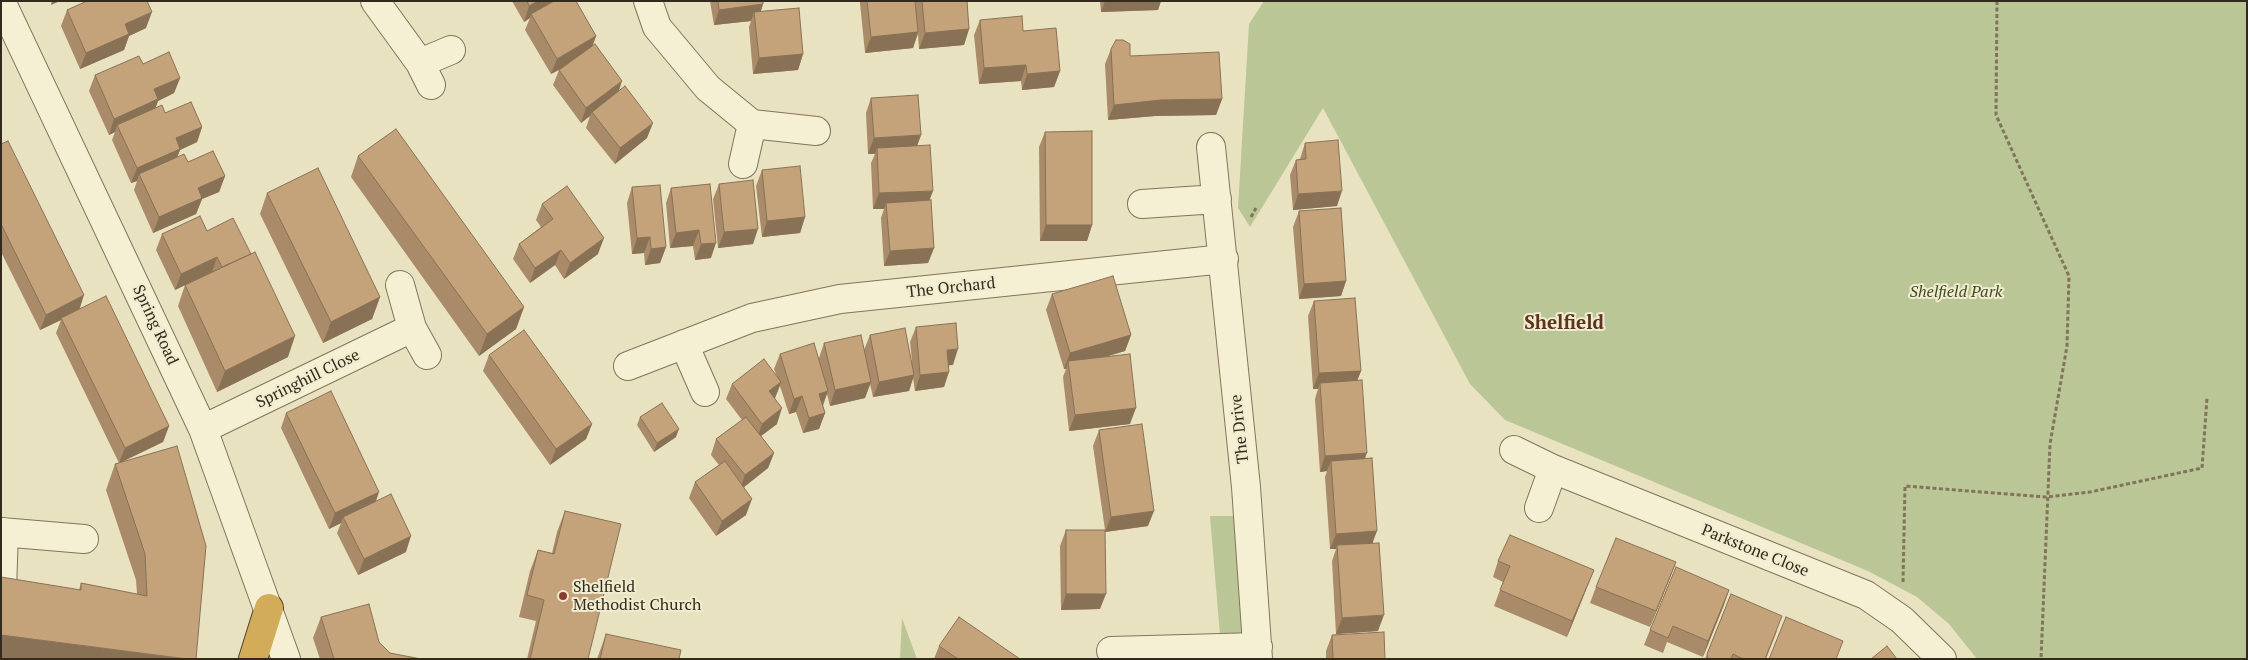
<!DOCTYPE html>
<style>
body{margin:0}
#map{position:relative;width:2248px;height:660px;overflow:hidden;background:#e9e2c1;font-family:"PT Serif",serif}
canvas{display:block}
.frame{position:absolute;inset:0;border:2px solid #322a1d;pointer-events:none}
</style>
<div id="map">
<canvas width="2248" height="660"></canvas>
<div class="frame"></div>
</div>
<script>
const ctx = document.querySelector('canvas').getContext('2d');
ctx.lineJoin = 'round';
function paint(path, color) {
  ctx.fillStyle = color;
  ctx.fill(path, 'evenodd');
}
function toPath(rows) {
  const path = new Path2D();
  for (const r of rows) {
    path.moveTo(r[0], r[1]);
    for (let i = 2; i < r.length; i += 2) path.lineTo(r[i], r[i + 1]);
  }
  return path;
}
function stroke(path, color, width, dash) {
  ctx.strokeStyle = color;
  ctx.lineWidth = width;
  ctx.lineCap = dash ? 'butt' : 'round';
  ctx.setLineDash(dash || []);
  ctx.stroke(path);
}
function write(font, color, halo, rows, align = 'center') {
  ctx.font = font + ' "PT Serif",serif';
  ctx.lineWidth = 4;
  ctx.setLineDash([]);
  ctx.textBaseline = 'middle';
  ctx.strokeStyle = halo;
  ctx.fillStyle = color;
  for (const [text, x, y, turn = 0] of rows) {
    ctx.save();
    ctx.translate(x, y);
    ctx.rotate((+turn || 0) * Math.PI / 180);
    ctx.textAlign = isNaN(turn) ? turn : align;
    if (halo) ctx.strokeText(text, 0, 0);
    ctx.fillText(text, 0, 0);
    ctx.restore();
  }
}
paint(toPath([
 [1264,1,2247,1,2247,659,1977,659,1949,624,1917,597,1868,571,1505,420,1470,384,1323,108,1250,227,1238,208,1249,24],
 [1210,516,1234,516,1243,659,1222,659],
 [902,618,917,659,900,659]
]), '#bac696');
const minor = toPath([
 [1,1,203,429,286,659],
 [375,1,420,63,431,85],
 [648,1,657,27,708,88,752,124,816,131],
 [420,63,451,50],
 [1211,147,1246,487,1258,659],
 [743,164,752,124],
 [1142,204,1217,199],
 [400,285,412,328,427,355],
 [684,344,705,392],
 [628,366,752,318,840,299,1224,259],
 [203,429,412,328],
 [1514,450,1553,469,1866,595,1902,620,1942,659],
 [1539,508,1553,469],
 [1,532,84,539],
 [2,590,4,532],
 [1111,651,1258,647]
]);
const highway = toPath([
 [253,659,269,608]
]);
stroke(minor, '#81745a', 30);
stroke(highway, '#4f412e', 30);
stroke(toPath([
 [1997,1,1996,115,2069,276,2067,346,2050,444,2041,659],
 [1251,217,1256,208],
 [1903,582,1905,486,2047,497,2090,492,2202,468,2207,398]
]), '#81745a', 3, [4, 2.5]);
stroke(minor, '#f5efd3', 28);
stroke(highway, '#d2ac58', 28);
paint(toPath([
 [512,1,576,1,596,36,593,45,619,91,647,138,615,164,586,128,590,116,581,123,553,85,559,70,551,74,525,30,530,18,524,22],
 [710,1,763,1,763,4,761,11,803,54,798,70,753,74,749,27,751,21,714,25],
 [860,1,967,1,969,29,964,45,919,49,918,34,913,48,865,53,860,3],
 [1100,1,1161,1,1158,10,1101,12],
 [67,10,146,28,129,36,124,50,80,69,61,26],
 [980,20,1023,31,1060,71,1054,87,1022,90,1021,81,979,84,974,35],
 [1111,49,1130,56,1222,99,1216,115,1155,116,1108,120,1105,64],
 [143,64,180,78,174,93,158,101,155,108,165,113,202,127,197,142,180,150,177,158,225,176,219,192,202,199,196,214,153,233,134,190,137,181,131,183,112,140,115,132,109,135,89,91,95,75],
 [871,98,921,135,917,146,929,200,934,248,928,263,884,266,881,218,884,209,873,209,871,163,875,154,868,154,866,113],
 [1045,132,1092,225,1087,241,1040,241,1039,147],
 [1305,143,1337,206,1293,210,1290,175,1296,160,1300,159],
 [1,144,79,309,169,426,163,442,120,463,196,659,79,590,81,583,137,594,136,580,106,490,115,464,119,463,56,333,61,320,40,330,1,252],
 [358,156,524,307,516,329,479,356,351,177],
 [762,170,805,217,800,233,762,237,756,186],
 [710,184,711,258,695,260,693,246,670,248,666,203,671,188],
 [719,184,753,244,718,248,713,199],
 [632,187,666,247,660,263,645,265,644,253,632,254,627,203],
 [267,193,380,297,372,319,323,343,260,214],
 [542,204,598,254,564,279,555,265,530,283,513,259,519,244,541,227,536,220],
 [1299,211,1346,281,1341,296,1299,299,1293,227],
 [207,231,288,357,217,392,178,306,185,285,175,290,156,250,162,234],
 [1052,294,1131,335,1125,351,1103,357,1130,424,1069,431,1063,377,1066,369,1064,369,1046,310],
 [1314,301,1361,371,1357,381,1373,543,1378,631,1336,634,1332,561,1336,549,1330,549,1325,477,1327,471,1320,472,1315,399,1318,389,1313,389,1308,316],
 [916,327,953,365,949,365,944,387,915,391,913,378,909,391,873,397,870,384,865,398,830,406,827,394,823,406,825,413,819,429,803,433,796,412,789,414,780,386,775,398,777,424,761,436,774,453,768,468,744,487,746,515,716,536,689,498,695,482,719,465,711,455,716,439,742,420,726,399,732,384,777,377,774,369,780,354,819,358,824,343,864,350,870,335,912,361,910,342],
 [489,355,592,424,586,439,550,465,483,371],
 [286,413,376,501,406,552,358,575,337,533,341,523,329,529,281,428],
 [640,417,676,437,654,452,637,425],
 [1099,430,1148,526,1105,532,1100,609,1061,610,1060,546,1066,530,1105,530,1093,446],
 [565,511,588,659,527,659,536,621,519,617,530,571,538,550,552,553,557,532],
 [1498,561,1594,570,1567,637,1494,606,1503,582,1493,577],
 [1670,578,1650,627,1590,603,1596,587],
 [1729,590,1703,657,1667,642,1663,653,1644,645,1650,630],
 [1731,594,1777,631,1766,659,1705,659],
 [321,617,379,642,390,653,421,659,320,659,313,638],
 [606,634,679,659,597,659],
 [1332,635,1385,659,1326,659,1326,651],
 [939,646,1020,659,934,659]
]), '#a98b69');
paint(toPath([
 [52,1,60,1,51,5],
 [538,1,559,1,531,14,530,18,524,22,529,6],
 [1105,1,1161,1,1158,10,1101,12],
 [763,4,758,20,754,12,751,21,714,25,719,10],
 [152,12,146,28,129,36,124,50,80,69,86,53,125,24],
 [969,29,964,45,919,49,925,33],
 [918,32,913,48,865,53,871,37],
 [596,36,590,52,551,74,557,59],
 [803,54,798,70,753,74,759,58],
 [1026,65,1021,81,979,84,984,68],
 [1060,71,1054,87,1022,90,1027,74],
 [180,78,174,93,158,101,153,115,117,125,115,132,109,135,114,119,154,89],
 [622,81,617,97,592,112,590,116,581,123,586,108],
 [1222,99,1216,115,1155,116,1108,120,1114,105,1161,100],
 [653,123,647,138,615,164,620,148],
 [202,127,197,142,180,150,174,164,139,174,137,181,131,183,137,168,176,138],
 [921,135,915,151,877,148,875,154,868,154,874,138],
 [225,176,219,192,202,199,196,214,153,233,159,217,198,188],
 [933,191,927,207,886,203,884,209,873,209,879,193],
 [1342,191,1337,206,1293,210,1298,194],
 [805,217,800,233,762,237,767,221],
 [1046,225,1092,225,1087,241,1040,241],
 [758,229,753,244,718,248,724,232],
 [699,230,693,246,670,248,676,233],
 [650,237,644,253,632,254,637,238],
 [604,238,598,254,564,279,570,263],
 [716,243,711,258,695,260,701,244],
 [666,247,660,263,645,265,651,249],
 [934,248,928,263,884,266,890,251],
 [561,250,555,265,530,283,535,268],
 [217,257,212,272,175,290,181,274],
 [1346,281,1341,296,1299,299,1304,284],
 [84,295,79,311,61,318,61,320,40,330,46,315],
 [380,297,372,319,323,343,331,322],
 [524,307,516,329,479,356,487,334],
 [1131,335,1125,351,1069,368,1068,361,1066,369,1064,369,1070,353],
 [295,336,288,357,217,392,225,371],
 [958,349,953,365,942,366,947,350],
 [1361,371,1355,386,1320,383,1318,389,1313,389,1319,373],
 [949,372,944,387,915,391,920,375],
 [914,375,909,391,873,397,879,382],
 [781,382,775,398,763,407,769,391],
 [871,382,865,398,830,406,835,390],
 [828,391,822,406,819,394],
 [802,396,796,412,789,414,794,399],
 [782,408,777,424,757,439,762,424],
 [1136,408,1130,424,1069,431,1075,415],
 [825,413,819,429,803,433,809,418],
 [592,424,586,439,550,465,556,449],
 [169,426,163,442,119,463,125,448],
 [679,429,676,437,654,452,657,443],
 [774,453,768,468,739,491,745,475],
 [1367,453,1361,469,1331,461,1327,471,1320,472,1325,456],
 [379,492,374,507,343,517,341,523,329,529,335,513],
 [752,499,746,515,716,536,722,521],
 [1154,511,1148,526,1105,532,1111,517],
 [1377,531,1371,547,1337,545,1336,549,1330,549,1336,534],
 [411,536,406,552,358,575,364,559],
 [1676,562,1670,578,1650,627,1656,611],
 [1594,570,1588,585,1567,637,1572,621],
 [1729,590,1724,605,1703,657,1708,641],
 [1066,594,1106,594,1100,609,1061,610],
 [1384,615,1378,631,1336,634,1342,618],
 [1,635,187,659,1,659]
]), '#897155');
const building = toPath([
 [87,1,147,1,152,12,125,24,129,34,86,53,67,10,87,1],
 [527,1,538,1,529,6,527,1],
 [554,1,576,1,596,36,557,59,531,14,554,1],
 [718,1,763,1,763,4,719,10,718,1],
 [867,1,915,1,918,32,871,37,867,1],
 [922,1,967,1,969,29,925,33,922,1],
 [799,8,803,54,759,58,754,12,799,8],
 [1022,16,1023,31,1056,28,1060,71,1027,74,1026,65,984,68,980,20,1022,16],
 [1116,40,1123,40,1130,44,1130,56,1219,52,1222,99,1161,100,1114,105,1111,49,1116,40],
 [595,44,622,81,586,108,559,70,595,44],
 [169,52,180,78,154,89,158,99,114,119,95,75,139,56,143,64,169,52],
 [625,86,653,123,620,148,592,112,625,86],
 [918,95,921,135,874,138,871,98,918,95],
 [191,102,202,127,176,138,180,149,137,168,117,125,162,105,165,113,191,102],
 [396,129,524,307,487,334,358,156,396,129],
 [1092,131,1092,225,1046,225,1045,132,1092,131],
 [1338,140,1342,191,1298,194,1296,160,1306,159,1305,143,1338,140],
 [8,141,84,295,46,315,1,224,1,144,8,141],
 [930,145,933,191,879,193,877,148,930,145],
 [213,151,225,176,198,188,202,198,159,217,139,174,184,154,188,162,213,151],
 [800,166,805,217,767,221,762,170,800,166],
 [318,168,380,297,331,322,267,193,318,168],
 [753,180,758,229,724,232,719,184,753,180],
 [710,184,716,243,701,244,699,230,676,233,671,188,710,184],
 [660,185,666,247,651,249,650,237,637,238,632,187,660,185],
 [567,186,604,238,570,263,561,250,535,268,519,244,553,219,542,204,567,186],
 [931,200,934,248,890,251,886,203,931,200],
 [1341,208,1346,281,1304,284,1299,211,1341,208],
 [200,216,207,231,233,218,251,254,222,267,217,257,181,274,162,234,200,216],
 [255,252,295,336,225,371,185,285,255,252],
 [1113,276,1131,335,1070,353,1052,294,1113,276],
 [106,296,169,426,125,448,61,318,106,296],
 [1355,298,1361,371,1319,373,1314,301,1355,298],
 [956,323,958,349,947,350,949,372,920,375,916,327,956,323],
 [905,328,914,375,879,382,870,335,905,328],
 [524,330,592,424,556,449,489,355,524,330],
 [861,335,871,382,835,390,824,343,861,335],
 [814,343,828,391,819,394,825,413,809,418,802,396,794,399,780,354,814,343],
 [1130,354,1136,408,1075,415,1068,361,1130,354],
 [764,359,781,382,769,391,782,408,762,424,732,384,764,359],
 [1362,380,1367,453,1325,456,1320,383,1362,380],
 [331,391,379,492,335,513,286,413,331,391],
 [662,403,679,429,657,443,640,417,662,403],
 [746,417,774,453,745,475,716,439,746,417],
 [1142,424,1154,511,1111,517,1099,430,1142,424],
 [177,446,206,546,196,659,187,659,1,635,1,577,81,590,81,583,147,596,145,554,115,464,177,446],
 [1372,458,1377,531,1336,534,1331,461,1372,458],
 [725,461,752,499,722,521,695,482,725,461],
 [391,494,411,536,364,559,343,517,391,494],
 [565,511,621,524,588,659,530,659,544,600,527,595,538,550,554,554,565,511],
 [1066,530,1105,530,1106,594,1066,594,1066,530],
 [1510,535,1594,570,1572,621,1500,590,1510,566,1498,561,1510,535],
 [1616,538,1676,562,1656,611,1596,587,1616,538],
 [1379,543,1384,615,1342,618,1337,545,1379,543],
 [1676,567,1729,590,1708,641,1673,626,1668,638,1650,630,1676,567],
 [1731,594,1782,616,1765,659,1743,659,1733,654,1731,659,1708,659,1707,654,1731,594],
 [369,604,379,642,390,653,421,659,334,659,321,617,369,604],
 [959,617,1020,659,958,659,939,646,959,617],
 [1786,617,1843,641,1836,659,1769,659,1786,617],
 [1384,632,1385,659,1333,659,1332,635,1384,632],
 [606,634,681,650,679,659,600,659,606,634],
 [1887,646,1897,659,1871,659,1887,646]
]);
paint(building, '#c4a27a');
stroke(building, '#897155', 1);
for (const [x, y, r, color] of [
 [563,596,5,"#8a3b30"]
]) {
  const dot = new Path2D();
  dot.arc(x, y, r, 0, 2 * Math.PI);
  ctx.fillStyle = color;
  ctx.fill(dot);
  stroke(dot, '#f1eccf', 2);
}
write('16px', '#322a1d', '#f1eccf', [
 ["The Orchard",951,288,-6],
 ["Spring Road",155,325,65],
 ["Springhill Close",308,379,-26],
 ["The Drive",1240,429,-96],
 ["Parkstone Close",1755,551,22]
]);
write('italic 16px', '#3e4c25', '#f1eccf', [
 ["Shelfield Park",1956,292]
]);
write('16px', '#322a1d', '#f1eccf', [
 ["Shelfield",573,587],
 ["Methodist Church",573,605]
], 'left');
write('bold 19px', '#5a3420', '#f1eccf', [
 ["Shelfield",1564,324]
]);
</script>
